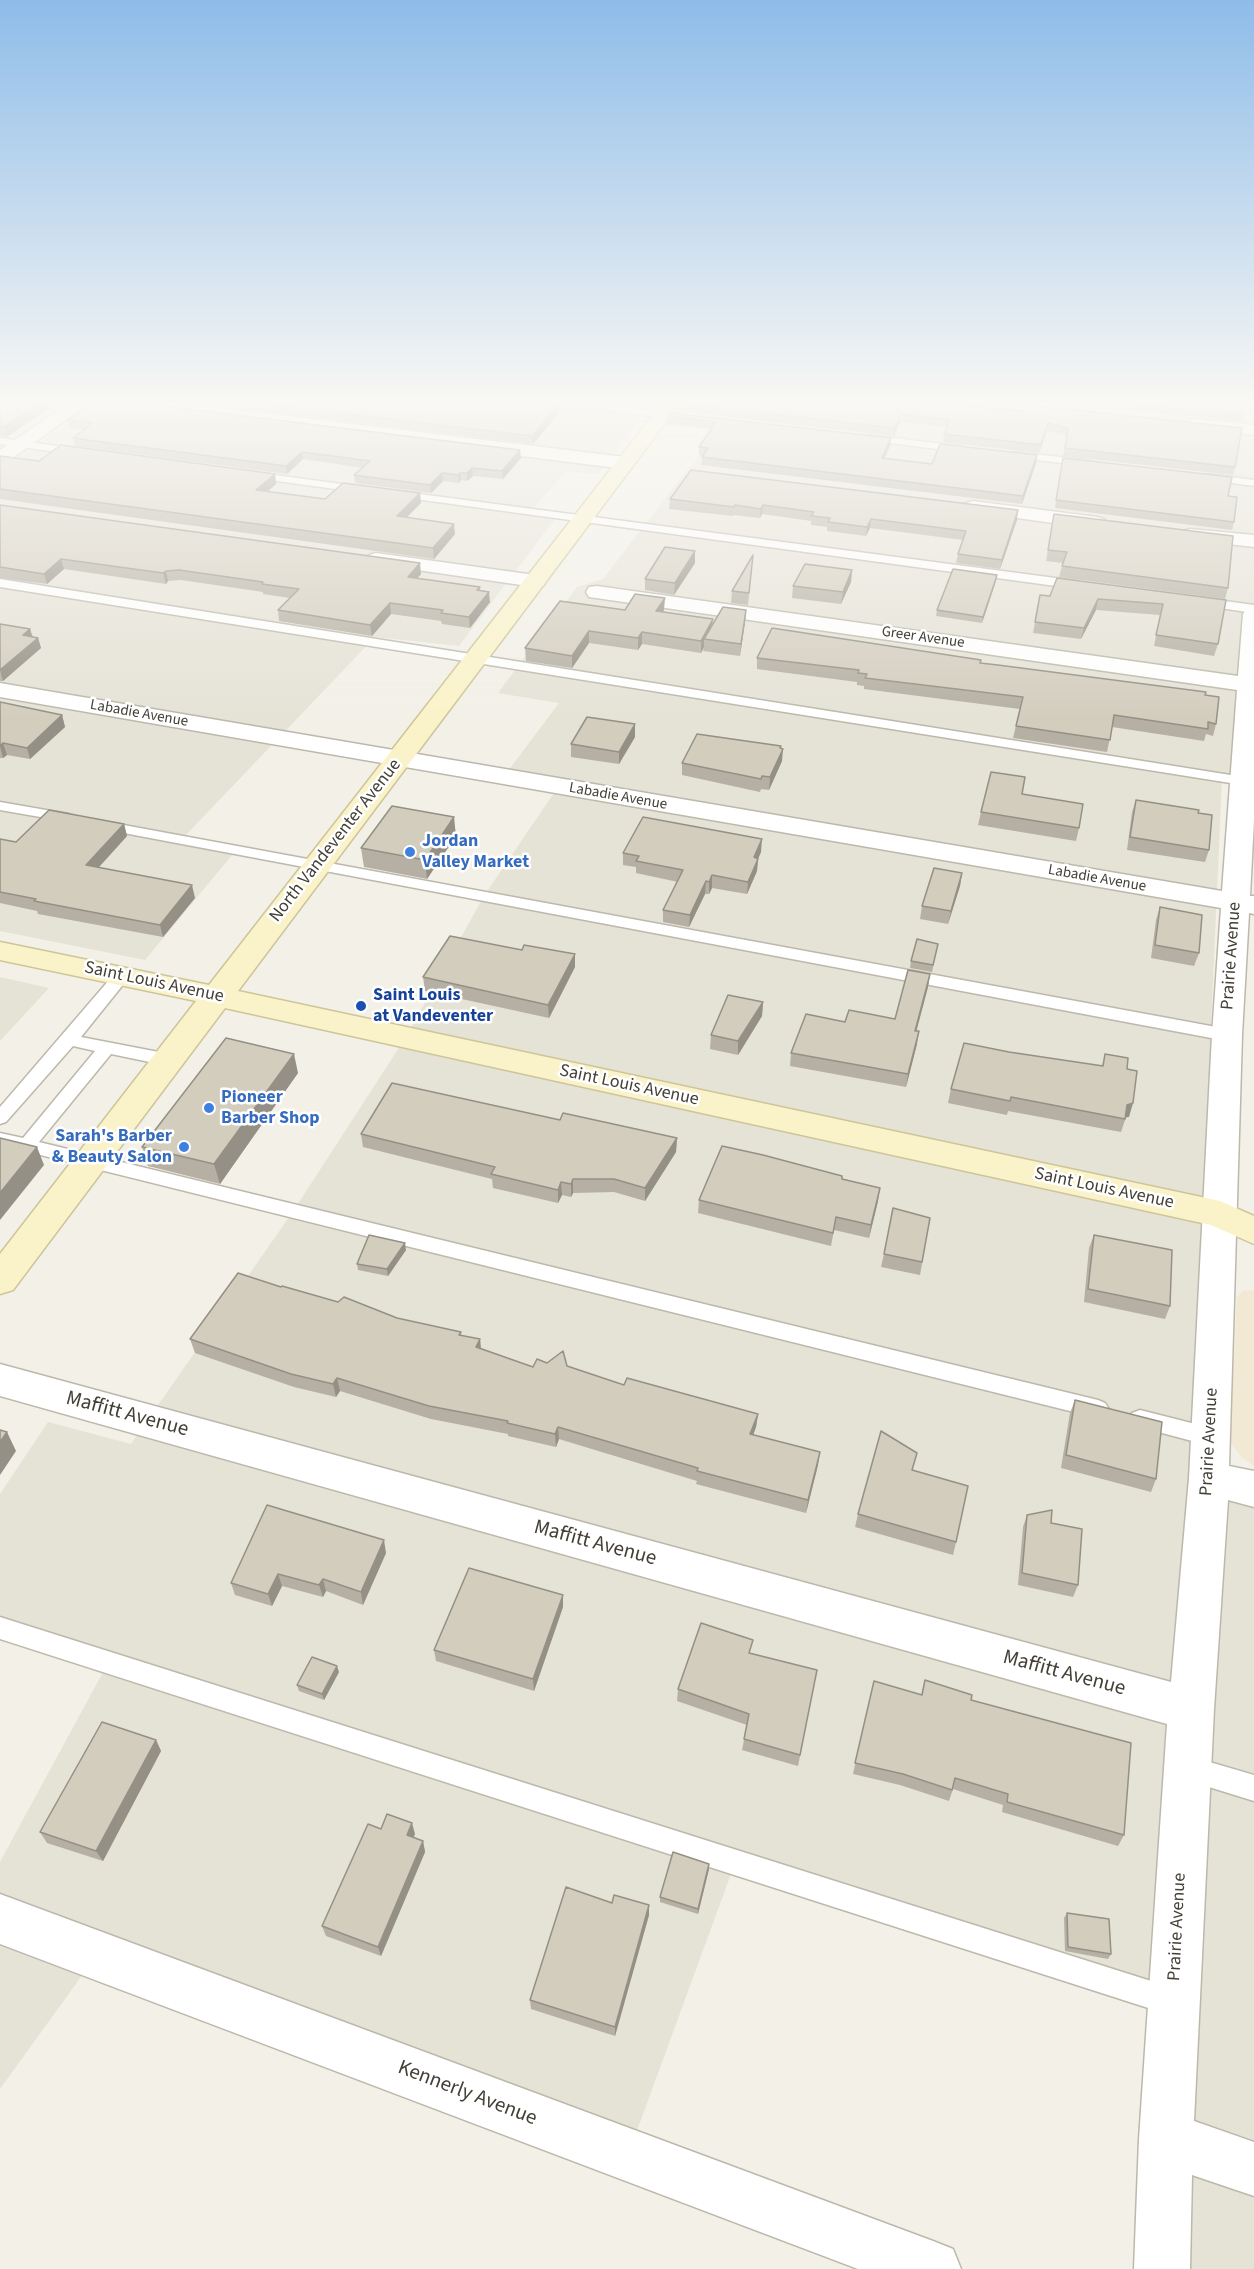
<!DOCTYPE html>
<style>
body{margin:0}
canvas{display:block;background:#f2f0e7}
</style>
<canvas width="1254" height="2269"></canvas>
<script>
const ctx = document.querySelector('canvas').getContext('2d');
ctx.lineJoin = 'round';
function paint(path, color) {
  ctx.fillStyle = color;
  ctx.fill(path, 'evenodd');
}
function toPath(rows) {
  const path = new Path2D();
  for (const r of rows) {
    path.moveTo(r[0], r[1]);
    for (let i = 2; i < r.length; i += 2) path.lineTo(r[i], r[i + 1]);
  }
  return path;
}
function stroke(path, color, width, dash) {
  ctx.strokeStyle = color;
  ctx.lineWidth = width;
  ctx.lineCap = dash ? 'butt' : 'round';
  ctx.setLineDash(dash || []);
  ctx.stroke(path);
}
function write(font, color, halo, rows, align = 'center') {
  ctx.font = font + ' "Source Sans 3",sans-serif';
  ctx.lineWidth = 5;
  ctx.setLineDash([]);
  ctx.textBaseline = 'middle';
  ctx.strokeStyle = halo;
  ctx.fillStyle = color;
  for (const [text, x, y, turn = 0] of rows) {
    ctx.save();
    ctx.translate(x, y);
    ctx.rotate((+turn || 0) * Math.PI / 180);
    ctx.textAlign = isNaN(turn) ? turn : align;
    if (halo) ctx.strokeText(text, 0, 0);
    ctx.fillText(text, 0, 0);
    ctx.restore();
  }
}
paint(toPath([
 [0,402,82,402,0,455],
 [97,402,653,402,598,474,566,471,531,511,557,516,459,646,375,637,182,839,237,849,145,960,0,931,0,470],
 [739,402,1254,402,1254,781,1222,777,1211,1025,1227,1035,1209,1478,1254,1489,1254,2269,1161,2269,1173,2002,735,1863,628,2155,83,1974,0,2089,0,1862,108,1663,0,1622,0,1494,48,1422,131,1444,294,1210,406,1037,484,896,558,787,508,771,559,703,498,693,577,587,603,579,686,471,728,421],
 [0,977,49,988,0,1041]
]), '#e5e2d6');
paint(toPath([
 [1254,1290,1254,1466,1241,1457,1230,1441,1237,1297,1243,1291]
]), '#f2e9d4');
const lane = toPath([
 [554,402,580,402,679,413,684,416,679,419,559,405,554,402],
 [868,435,962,446,967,449,962,452,864,440,863,438,868,435],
 [0,438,79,449,84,452,79,455,0,444,0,438],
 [1014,452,1088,460,1093,463,1088,466,1010,457,1009,455,1014,452],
 [252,472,364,487,369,490,364,493,248,477,247,475,252,472],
 [1207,474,1254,480,1254,486,1203,479,1203,475,1207,474],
 [397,491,1078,581,1084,585,1078,589,393,496,393,492,397,491],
 [0,579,1243,777,1250,781,1243,785,0,587,0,579],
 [1203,598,1254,605,1254,613,1199,605,1199,599,1203,598],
 [0,802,69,814,76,818,69,822,0,810,0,802],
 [102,821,1227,1029,1233,1031,1235,1035,1233,1039,1227,1041,97,828,95,825,97,822,102,821],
 [122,971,130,976,81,1037,169,1054,175,1056,178,1060,175,1064,169,1066,111,1054,39,1142,1098,1400,1105,1403,1109,1409,1105,1415,1098,1418,0,1145,0,1133,23,1138,95,1051,73,1046,6,1122,0,1124,0,1107,116,972,122,971],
 [1140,1410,1211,1428,1219,1431,1222,1437,1219,1443,1211,1446,1132,1425,1129,1419,1132,1413,1140,1410],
 [0,1617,1170,1987,1180,1991,1184,2001,1180,2011,1170,2015,0,1639,0,1617],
 [1189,1756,1254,1775,1254,1801,1180,1778,1176,1769,1180,1760,1189,1756]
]);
const street = toPath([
 [71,402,91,402,7,462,0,464,0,450,71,402],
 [122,402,171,402,625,457,632,459,634,463,632,467,625,469,131,407,125,406,122,402],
 [990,402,1043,402,1070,405,1076,406,1079,410,1076,414,1070,415,999,407,993,406,990,402],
 [1196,419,1254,425,1254,435,1190,428,1187,424,1190,420,1196,419],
 [973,501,1097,517,1104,519,1107,523,1104,527,1097,529,966,511,963,507,966,503,973,501],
 [1190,529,1254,535,1254,547,1183,539,1180,535,1183,531,1190,529],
 [376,553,535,575,543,576,546,581,543,586,535,587,369,563,366,559,369,555,376,553],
 [597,586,1238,676,1243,614,1246,609,1254,607,1254,820,1250,896,1254,896,1254,914,1249,913,1242,1035,1229,1466,1254,1471,1254,1507,1228,1500,1214,1709,1194,2121,1254,2142,1254,2196,1192,2175,1190,2269,1134,2269,1139,2139,1167,1724,0,1396,0,1364,1171,1682,1189,1478,1212,1035,1221,908,0,697,0,683,1222,891,1237,690,589,597,586,592,589,587,597,586],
 [0,1894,933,2241,953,2249,961,2269,858,2269,0,1944,0,1894]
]);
const secondary = toPath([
 [663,402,681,402,238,991,1220,1201,1254,1216,1254,1244,1211,1225,225,1008,13,1290,0,1294,0,1254,196,1001,0,960,0,942,209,985,663,402]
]);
stroke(lane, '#bdb8ab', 3);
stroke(street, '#bdb8ab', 3);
stroke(secondary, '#cec59a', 3);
paint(lane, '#fff');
paint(street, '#fff');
paint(secondary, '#faf3c9');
paint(toPath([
 [0,402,48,402,50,408,6,437,0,436],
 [187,402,563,402,563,408,533,444],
 [621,402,661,402,655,408,621,405],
 [679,402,960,402,959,405,1025,412,1235,467,1233,475,1063,456,1067,436,1047,431,1039,453,943,442,944,434,947,427,900,422,894,436,677,411,677,403],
 [1048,402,1244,402,1241,421],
 [670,413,890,446,884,458,932,464,1037,455,1036,463,1022,504,701,465,703,456,699,455,699,447,711,429,667,424,668,416],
 [68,420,521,458,503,479,473,476,467,481,461,480,459,483,443,481,431,493,355,483,354,475,363,468,303,459,287,474,75,446,73,438,85,430,70,428],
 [0,456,39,461,275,474,276,484,267,492,325,499,421,503,407,517,455,534,434,559,0,499],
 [1063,458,1228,496,1234,522,1232,530,1055,508],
 [670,499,1017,520,1000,569,956,563,958,554,963,540,870,528,866,536,827,531,827,527,811,525,811,521,762,514,760,518,734,515,733,516,669,509],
 [0,505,421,574,417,579,480,587,480,590,490,602,470,628,442,624,441,621,391,614,372,636,279,621,278,610,290,598,263,594,263,592,181,580,168,581,166,584,64,569,47,584,0,578],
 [1054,514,1228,588,1225,599,1059,577,1063,563,1046,561],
 [695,563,674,595,645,590,645,579],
 [752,567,748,605,731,603,732,591],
 [852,570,851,582,841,604,792,598,793,586],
 [997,575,996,581,982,623,936,616,937,610],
 [1040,595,1050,596,1226,600,1218,644,1214,656,1154,646,1160,615,1096,610,1081,639,1033,633],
 [625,610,664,610,663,612,713,624,746,610,745,622,740,656,703,651,704,647,701,653,642,644,638,650,589,643,572,668,526,661,525,648],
 [0,624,30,629,33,637,38,638,41,648,3,681,0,681],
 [757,658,980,663,1205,695,1216,724,1213,736,1206,734,1204,741,1112,727,1107,752,1013,738,1020,709,864,689,864,686,857,685,857,682,757,669],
 [0,702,62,715,65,727,30,759,7,755,3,758,0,758],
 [635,737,619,764,571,757,571,744],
 [781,748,782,761,769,790,761,789,760,792,682,775,682,763],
 [1022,794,1079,828,1076,841,978,825,981,812],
 [1136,800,1198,813,1209,850,1205,862,1127,850,1132,812],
 [124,824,127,836,99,867,195,898,163,937,38,914,37,911,0,903,0,839,16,842],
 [456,836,427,879,364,867,361,848],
 [761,852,758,859,757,871,747,894,712,888,709,894,705,894,689,927,663,922,663,910,678,882,636,873,636,867,623,865,623,853],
 [962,873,960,886,948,924,920,919,922,906],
 [1160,907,1199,953,1194,966,1151,958,1156,920],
 [938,944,932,972,910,968,911,961],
 [522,950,575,967,549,1018,425,991,423,977],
 [930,974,928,987,916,1031,917,1044,906,1087,790,1066,791,1053,845,1022,895,1019],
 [763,1002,762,1016,738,1055,710,1049,711,1035],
 [1009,1052,1102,1066,1105,1054,1127,1069,1129,1117,1126,1117,1121,1132,1008,1111,1007,1115,948,1103,951,1089],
 [298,1073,220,1184,148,1166,142,1147],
 [560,1120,677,1138,676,1152,645,1201,614,1192,573,1193,571,1197,562,1195,558,1203,493,1188,492,1179,363,1147,361,1134],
 [842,1179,878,1201,869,1238,834,1230,831,1246,698,1213,699,1200],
 [930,1218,920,1275,881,1267,884,1254],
 [1094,1235,1170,1306,1165,1319,1084,1302,1089,1248],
 [406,1250,388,1276,358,1270,357,1264],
 [281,1287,397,1318,461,1332,461,1336,480,1339,481,1348,533,1367,547,1363,567,1366,624,1385,758,1414,756,1427,753,1435,818,1465,806,1513,696,1484,697,1481,559,1439,556,1447,508,1436,508,1434,431,1419,340,1391,336,1397,294,1387,195,1353,190,1339],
 [1075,1400,1156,1479,1151,1492,1061,1468,1070,1413],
 [913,1471,956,1542,953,1555,855,1527,858,1514],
 [1027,1515,1051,1523,1078,1585,1073,1597,1018,1585,1023,1527],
 [386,1553,363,1605,326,1591,323,1597,282,1586,272,1606,235,1595,231,1583],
 [563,1607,534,1691,436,1661,434,1650],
 [751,1653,817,1670,798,1766,742,1750,747,1725,677,1701,678,1689],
 [339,1672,324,1700,299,1691,297,1685],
 [925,1680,971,1700,1124,1835,1118,1846,1002,1812,1003,1805,953,1789,949,1801,900,1785,853,1774,874,1681,921,1695],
 [156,1740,161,1751,103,1861,47,1843,40,1832],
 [381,1829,415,1834,413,1838,423,1841,425,1852,381,1956,326,1936,322,1926],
 [709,1869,698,1914,660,1902,660,1897],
 [612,1903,649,1905,649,1915,615,2036,531,2009,530,2000],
 [1067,1913,1111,1954,1108,1959,1065,1951,1064,1918]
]), '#b5b0a3');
paint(toPath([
 [42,402,48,402,50,408,6,437,4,427],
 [561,402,563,402,563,408,533,444,532,436],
 [655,402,661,402,655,408],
 [901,414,900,422,894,436,895,428],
 [1048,423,1047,431,1039,453,1041,445],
 [891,438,890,446,881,466,882,458],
 [520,450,521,458,503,479,502,471],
 [302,452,303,459,287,474,286,466],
 [1037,455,1036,463,1022,504,1023,496],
 [472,468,473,476,467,481,467,473],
 [442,473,443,481,431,493,430,485],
 [460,473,461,480,459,483,458,475],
 [275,474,276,484,258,500,256,490],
 [420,493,421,503,398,526,397,516],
 [763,505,762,514,760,518,761,509],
 [1018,510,1017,520,1000,569,1002,560],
 [871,519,870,528,866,536,867,527],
 [454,524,455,534,434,559,433,548],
 [695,551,695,563,674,595,675,583],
 [61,559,64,569,47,584,44,574],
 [420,563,421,574,409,588,408,577],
 [852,570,851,582,841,604,843,592],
 [166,571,168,581,166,584,163,573],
 [997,575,996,581,982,623,983,617],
 [489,592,490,602,470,628,469,617],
 [665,598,664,610,656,623,656,611],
 [1098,599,1096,610,1081,639,1084,628],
 [390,603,391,614,372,636,370,625],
 [746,610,745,622,740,656,741,644],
 [713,619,712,631,704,639,704,647,701,653,701,641],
 [30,629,33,640,23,635],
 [589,631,589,643,572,668,572,656],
 [642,632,642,644,638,650,638,638],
 [38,638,41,648,3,681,0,670],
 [62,715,65,727,30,759,27,748],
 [635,724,635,737,619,764,619,752],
 [3,743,7,755,3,758,0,746],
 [781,746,780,754,783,749,782,761,769,790,770,777],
 [454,817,456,836,427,879,425,860],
 [124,824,127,836,90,877,86,865],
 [762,839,761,852,754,868,758,859,757,871,747,894,748,882,754,857],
 [962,873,960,886,948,924,951,911],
 [712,875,712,888,709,894,709,882],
 [706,881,705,894,689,927,690,915],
 [192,885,195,898,163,937,160,925],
 [575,954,575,967,549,1018,548,1005],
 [930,974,928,987,913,1044,915,1031],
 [763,1002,762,1016,738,1055,738,1041],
 [919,1031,917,1044,906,1087,908,1074],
 [294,1054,298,1073,220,1184,214,1164],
 [1133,1103,1129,1117,1123,1118,1127,1105],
 [677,1138,676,1152,645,1201,645,1188],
 [37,1147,44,1165,0,1220,0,1193],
 [573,1179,573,1193,571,1197,571,1184],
 [561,1182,562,1195,558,1203,558,1190],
 [880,1188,878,1201,869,1238,871,1225],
 [405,1243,406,1250,388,1276,387,1269],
 [480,1339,481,1352,476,1347],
 [337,1378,340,1391,336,1397,333,1384],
 [758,1414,756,1427,749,1447,750,1434],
 [558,1427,559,1439,556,1447,555,1434],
 [7,1432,16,1451,0,1475,0,1442],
 [820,1452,818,1465,806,1513,808,1500],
 [384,1540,386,1553,363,1605,361,1592],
 [278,1574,282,1586,272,1606,268,1594],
 [323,1579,326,1591,323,1597,319,1585],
 [563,1595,563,1607,534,1691,533,1679],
 [337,1666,339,1672,324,1700,322,1694],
 [156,1740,161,1751,103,1861,96,1851],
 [412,1823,415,1834,410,1846,407,1835],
 [423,1841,425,1852,381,1956,378,1947],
 [709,1864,709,1869,698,1914,698,1909],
 [649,1905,649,1915,615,2036,615,2027]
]), '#949085');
const building = toPath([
 [0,402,42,402,4,427,0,427,0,402],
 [94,402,129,402,520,450,502,471,472,468,467,473,460,473,458,475,442,473,430,485,354,475,370,461,302,452,286,466,73,438,93,423,68,420,94,402],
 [248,402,561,402,532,436,248,402],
 [679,402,958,402,957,404,1025,412,1027,405,1242,428,1235,467,1065,448,1068,428,1048,423,1041,445,944,434,950,420,901,414,895,428,677,403,679,402],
 [1109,402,1244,402,1243,415,1109,402],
 [670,413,891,438,882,458,932,464,940,444,1037,455,1023,496,702,457,708,448,699,447,716,422,668,416,670,413],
 [61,445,275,474,256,490,325,499,343,483,420,493,397,516,454,524,433,548,0,489,0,456,39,461,61,445],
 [1063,458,1232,477,1228,496,1237,497,1234,522,1056,500,1063,458],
 [691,470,1018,510,1002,560,958,554,966,531,871,519,867,527,828,522,830,518,811,516,814,512,763,505,761,509,735,505,734,507,670,499,691,470],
 [0,505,420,563,408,577,480,587,477,590,489,592,469,617,441,613,443,610,390,603,370,625,278,610,299,589,262,584,263,582,179,570,166,571,163,573,61,559,44,574,0,567,0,505],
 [1054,514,1233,536,1228,588,1062,566,1067,552,1048,550,1054,514],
 [665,547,695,551,675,583,645,579,665,547],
 [753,555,749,593,732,591,753,555],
 [805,564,852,570,843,592,793,586,805,564],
 [953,569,997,575,983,617,937,610,953,569],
 [1057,578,1226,600,1218,644,1156,635,1163,604,1098,599,1084,628,1035,622,1040,595,1050,596,1057,578],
 [635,594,665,598,656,611,713,619,701,641,642,632,638,638,589,631,572,656,525,648,560,601,625,610,635,594],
 [723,607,746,610,741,644,704,639,723,607],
 [0,624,30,629,23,635,38,638,0,670,0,624],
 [772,628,981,660,980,663,998,665,1206,692,1205,695,1219,697,1216,724,1208,722,1208,729,1114,715,1110,740,1016,726,1023,697,865,678,867,674,858,673,859,670,757,658,772,628],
 [0,702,62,715,27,748,3,743,0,746,0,702],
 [587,717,635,724,619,752,571,744,587,717],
 [697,734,781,746,780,748,783,749,770,777,762,776,761,779,682,763,697,734],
 [991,772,1025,777,1022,794,1083,804,1079,828,981,812,991,772],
 [1136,800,1199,810,1198,813,1212,815,1209,850,1130,837,1136,800],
 [392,806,454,817,425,860,361,848,392,806],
 [49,810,124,824,86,865,192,885,160,925,34,901,36,899,0,892,0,839,16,842,49,810],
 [643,817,762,839,754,857,758,859,748,882,712,875,709,882,706,881,690,915,663,910,683,870,636,861,639,856,623,853,643,817],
 [934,868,962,873,951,911,922,906,934,868],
 [1160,907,1202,915,1199,953,1155,945,1160,907],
 [450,936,522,950,524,945,575,954,548,1005,423,977,450,936],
 [917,939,938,944,933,965,911,961,917,939],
 [908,970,930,974,915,1031,919,1031,908,1074,791,1053,806,1014,845,1022,849,1010,895,1019,908,970],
 [728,995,763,1002,738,1041,711,1035,728,995],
 [226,1038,294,1054,214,1164,142,1147,226,1038],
 [964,1043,1009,1052,1103,1066,1105,1054,1128,1058,1127,1069,1137,1071,1133,1103,1127,1105,1125,1119,1011,1097,1010,1101,951,1089,964,1043],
 [392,1083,560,1120,563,1113,677,1138,645,1188,614,1179,573,1179,571,1184,561,1182,558,1190,491,1174,495,1167,361,1134,392,1083],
 [0,1138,37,1147,0,1193,0,1138],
 [722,1146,763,1155,842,1176,842,1179,880,1188,871,1225,836,1217,833,1233,699,1200,722,1146],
 [893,1208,930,1218,922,1262,884,1254,893,1208],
 [369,1235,405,1243,387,1269,357,1264,369,1235],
 [1094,1235,1172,1250,1170,1306,1088,1289,1094,1235],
 [238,1273,281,1287,282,1286,338,1302,344,1297,397,1318,461,1332,459,1335,480,1339,476,1347,533,1367,537,1359,547,1363,563,1351,567,1366,624,1385,627,1378,758,1414,750,1434,820,1452,808,1500,697,1471,698,1468,558,1427,555,1434,507,1423,508,1421,429,1406,337,1378,333,1384,291,1374,190,1339,238,1273],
 [1075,1400,1162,1422,1156,1479,1066,1455,1075,1400],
 [0,1430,7,1432,0,1442,0,1430],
 [881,1431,917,1453,912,1470,968,1486,956,1542,858,1514,881,1431],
 [267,1505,384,1540,361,1592,323,1579,319,1585,278,1574,268,1594,231,1583,267,1505],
 [1052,1510,1051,1523,1082,1529,1078,1585,1022,1573,1027,1515,1052,1510],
 [469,1568,563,1595,533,1679,434,1650,469,1568],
 [701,1623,753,1640,749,1653,817,1670,800,1755,744,1739,749,1714,678,1689,701,1623],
 [312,1657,337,1666,322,1694,297,1685,312,1657],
 [925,1680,972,1695,971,1700,1131,1743,1124,1835,1007,1802,1008,1794,955,1778,952,1790,903,1774,855,1763,874,1681,922,1695,925,1680],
 [102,1722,156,1740,96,1851,40,1832,102,1722],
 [387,1814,412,1823,407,1835,423,1841,378,1947,322,1926,368,1824,381,1829,387,1814],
 [673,1852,709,1864,698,1909,660,1897,673,1852],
 [566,1887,612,1903,614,1895,649,1905,615,2027,530,2000,566,1887],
 [1067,1913,1109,1919,1111,1954,1068,1947,1067,1913]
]);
paint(building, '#d3cdbe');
stroke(building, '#949085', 1.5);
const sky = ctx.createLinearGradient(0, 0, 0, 719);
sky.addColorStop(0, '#8ebce9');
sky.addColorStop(0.56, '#f9f8f4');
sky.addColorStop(1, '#f9f8f400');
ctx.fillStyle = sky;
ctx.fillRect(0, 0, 1254, 719);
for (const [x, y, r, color] of [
 [410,852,6,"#3f7fe0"],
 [361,1006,6,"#1a4fb4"],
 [209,1108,6,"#3f7fe0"],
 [184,1147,6,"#3f7fe0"]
]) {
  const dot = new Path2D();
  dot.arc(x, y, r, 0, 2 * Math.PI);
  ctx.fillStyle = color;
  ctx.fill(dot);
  stroke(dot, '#fff', 2);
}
write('15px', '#444037', '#fff', [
 ["Greer Avenue",923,638,8],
 ["Labadie Avenue",139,714,10],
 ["Labadie Avenue",618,797,10],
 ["Labadie Avenue",1097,879,10]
]);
write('18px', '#444037', '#fff', [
 ["North Vandeventer Avenue",336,841,-52],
 ["Prairie Avenue",1232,956,-86],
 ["Saint Louis Avenue",154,983,12],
 ["Saint Louis Avenue",629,1086,12],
 ["Saint Louis Avenue",1104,1189,12],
 ["Prairie Avenue",1210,1442,-87],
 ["Prairie Avenue",1178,1927,-87]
]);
write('bold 18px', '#366cbe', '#fff', [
 ["Jordan",422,842],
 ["Valley Market",422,863],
 ["Pioneer",221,1098],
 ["Barber Shop",221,1119],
 ["Sarah's Barber",172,1137,"right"],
 ["& Beauty Salon",172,1158,"right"]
], 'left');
write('bold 18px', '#164399', '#fff', [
 ["Saint Louis",373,996],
 ["at Vandeventer",373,1017]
], 'left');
write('21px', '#444037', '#fff', [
 ["Maffitt Avenue",127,1415,15],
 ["Maffitt Avenue",595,1544,15],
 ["Maffitt Avenue",1064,1674,15],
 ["Kennerly Avenue",467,2094,21]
]);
</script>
